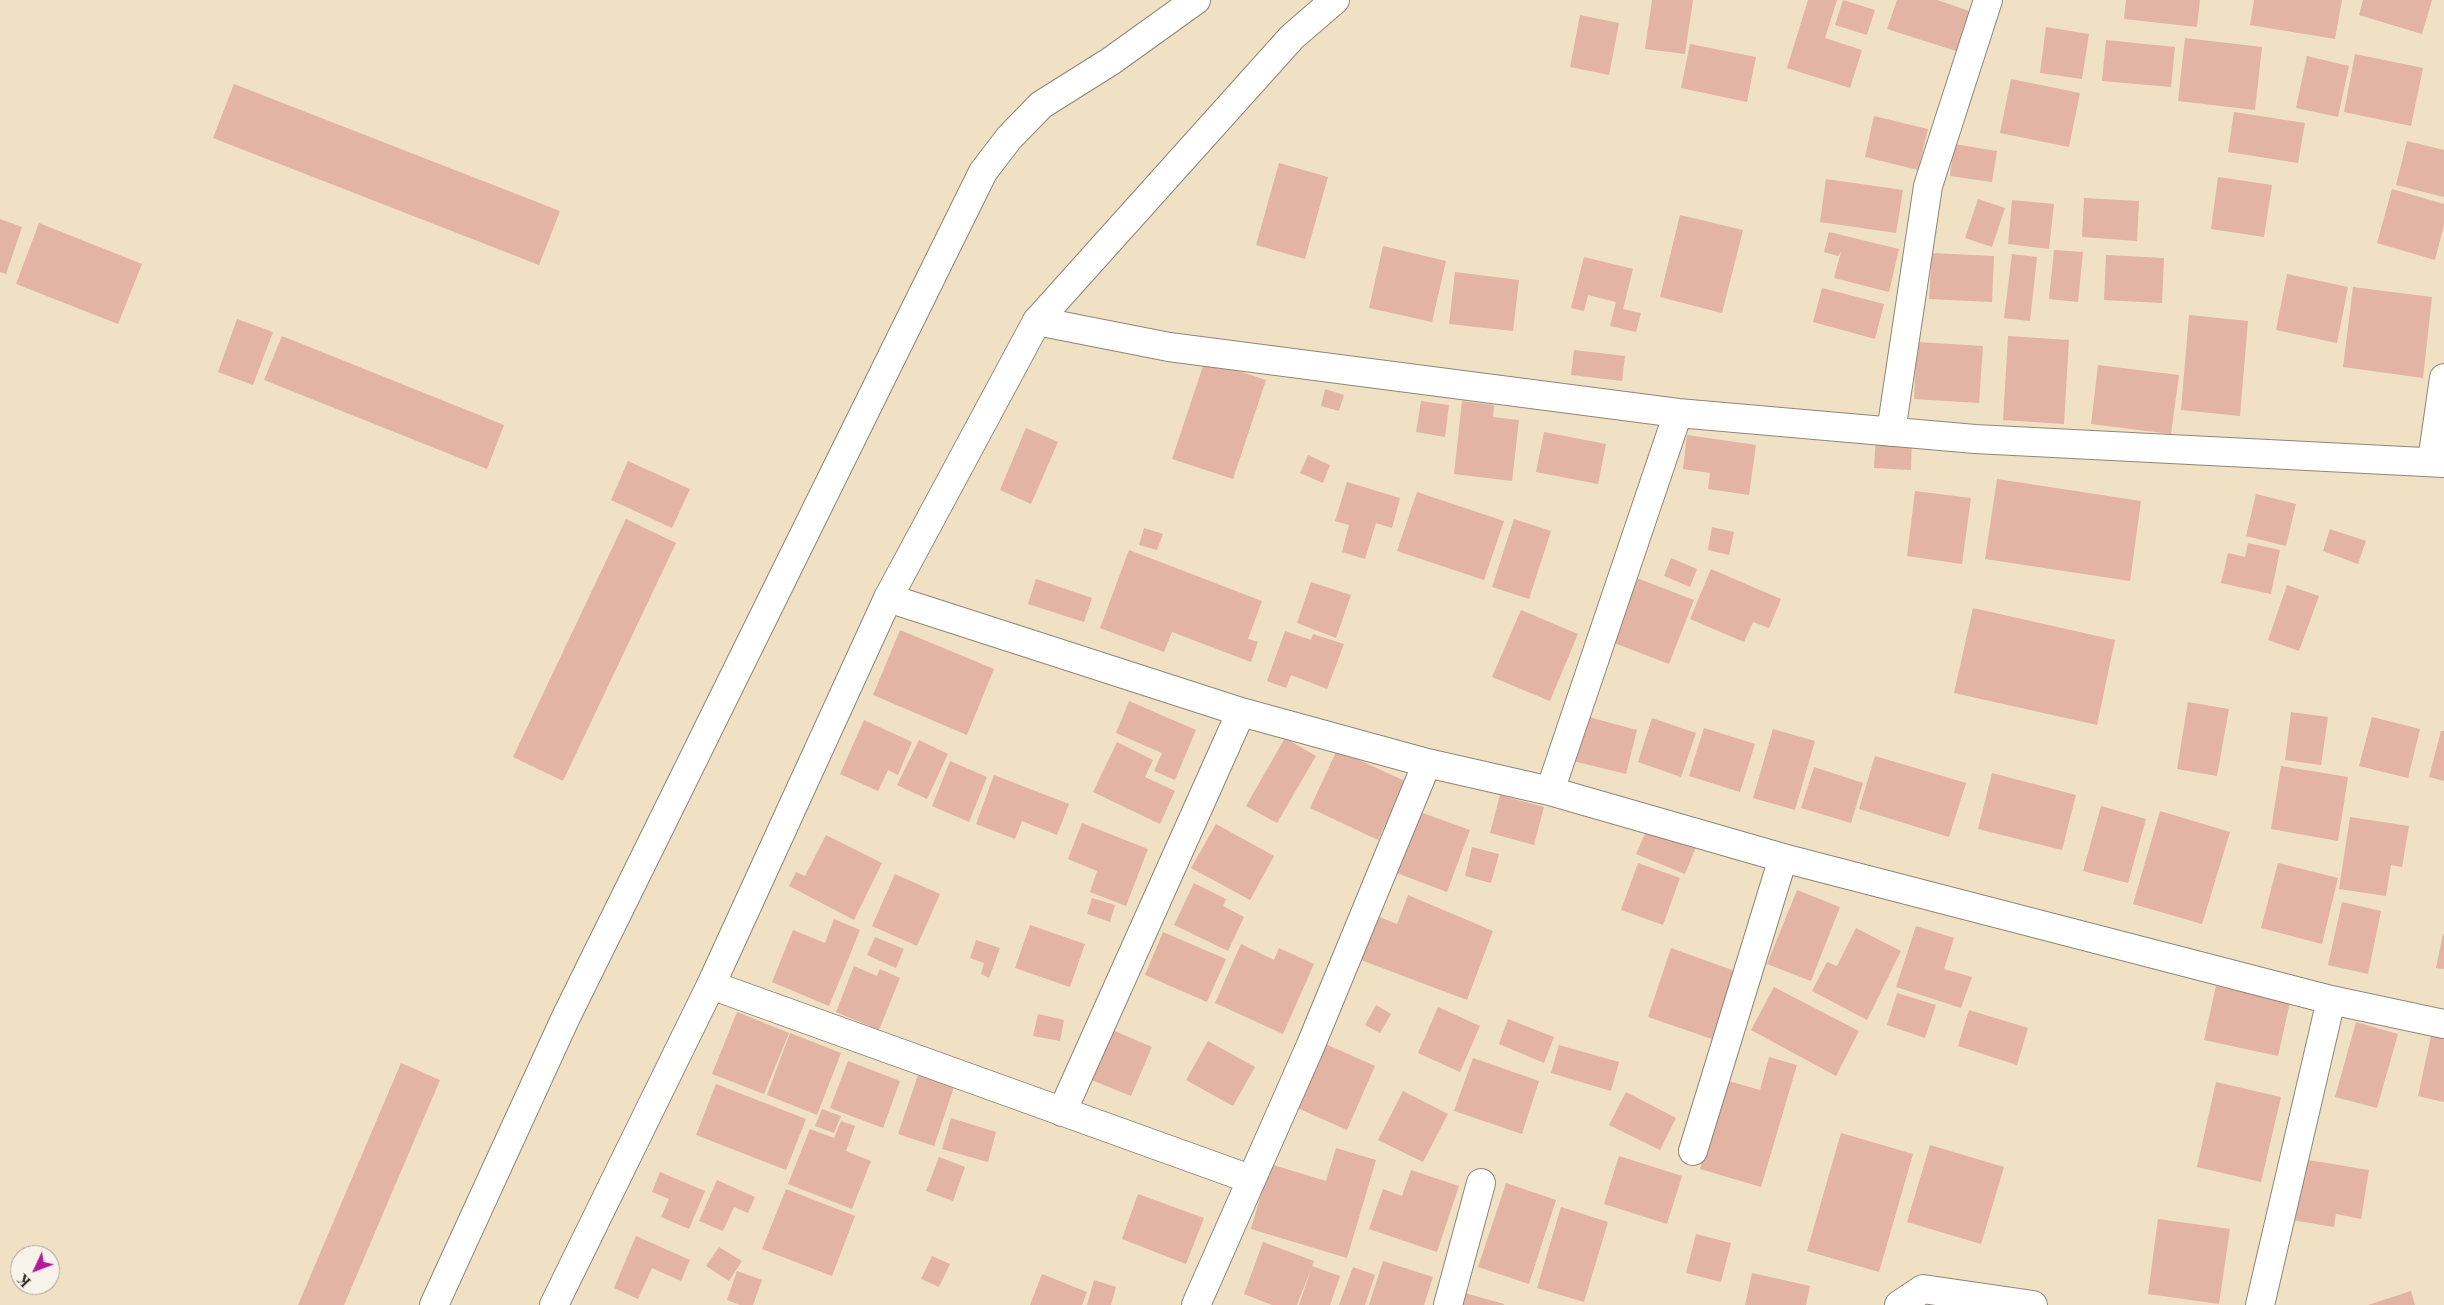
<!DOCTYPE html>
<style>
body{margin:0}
#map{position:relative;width:2444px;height:1305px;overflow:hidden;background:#f0e1c4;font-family:"Libre Bodoni",serif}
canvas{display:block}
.north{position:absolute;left:10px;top:1245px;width:50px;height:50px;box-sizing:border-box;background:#f7f3e8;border:1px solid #a5a39c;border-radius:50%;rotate:227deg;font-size:14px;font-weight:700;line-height:20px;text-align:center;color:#2b2b2b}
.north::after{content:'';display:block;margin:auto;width:18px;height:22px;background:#b5179e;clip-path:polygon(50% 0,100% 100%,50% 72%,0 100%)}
</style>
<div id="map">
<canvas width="2444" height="1305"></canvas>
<div class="north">K</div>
</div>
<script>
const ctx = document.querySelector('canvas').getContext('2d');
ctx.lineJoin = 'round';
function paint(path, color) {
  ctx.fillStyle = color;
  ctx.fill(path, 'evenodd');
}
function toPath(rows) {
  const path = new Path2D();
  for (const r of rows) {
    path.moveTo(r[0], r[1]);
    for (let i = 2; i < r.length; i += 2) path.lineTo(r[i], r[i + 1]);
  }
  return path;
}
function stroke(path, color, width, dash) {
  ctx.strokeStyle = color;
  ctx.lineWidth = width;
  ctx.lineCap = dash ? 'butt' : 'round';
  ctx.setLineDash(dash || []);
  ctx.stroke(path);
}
paint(toPath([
 [1652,0,1693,0,1685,54,1645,49],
 [1808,0,1837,0,1825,38,1862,50,1850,88,1787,68],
 [1843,0,1875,10,1867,35,1835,25],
 [1897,0,1937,0,1969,11,1956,51,1887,29],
 [2126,0,2200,0,2197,27,2124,19],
 [2254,0,2342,0,2335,39,2250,25],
 [2363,0,2432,0,2422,34,2359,15],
 [1580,15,1619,23,1609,75,1570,67],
 [2046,27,2089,34,2082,79,2040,73],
 [2185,38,2262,47,2255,110,2178,101],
 [2106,40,2175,47,2171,87,2102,81],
 [1690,44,1756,57,1747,102,1681,88],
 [2355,54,2423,68,2411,126,2344,112],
 [2307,56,2349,66,2338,117,2296,108],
 [2011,79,2080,93,2069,147,2000,133],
 [234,84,560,211,539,265,213,138],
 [2234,112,2305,123,2298,163,2228,152],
 [1874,116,1928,129,1918,170,1865,157],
 [2407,141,2444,150,2444,197,2396,185],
 [1954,144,1997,151,1992,182,1950,176],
 [1279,163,1328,177,1305,259,1256,245],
 [2218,177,2272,185,2264,237,2211,229],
 [1826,179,1903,190,1896,233,1820,222],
 [2392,189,2444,204,2444,225,2435,260,2377,243],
 [2084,198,2139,201,2137,241,2082,237],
 [1978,199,2005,208,1992,247,1965,238],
 [2012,200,2054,204,2049,249,2008,244],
 [1680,215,1743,230,1722,313,1660,297],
 [0,219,22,227,6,274,0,272],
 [39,223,142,264,118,324,16,284],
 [1829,232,1899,249,1889,292,1834,278,1841,252,1838,256,1824,252],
 [1383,246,1446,261,1432,322,1369,308],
 [2054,250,2083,252,2078,302,2049,299],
 [1932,253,1994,256,1992,302,1929,299],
 [2012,254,2037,257,2030,321,2004,318],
 [2106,255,2164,258,2162,303,2104,300],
 [1584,257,1633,269,1623,309,1641,313,1636,332,1610,326,1616,302,1588,295,1584,311,1571,308],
 [1455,272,1519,280,1513,331,1449,324],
 [2287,274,2348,287,2337,343,2276,330],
 [2353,287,2432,297,2423,378,2343,367],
 [1822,288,1884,304,1875,339,1813,322],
 [2189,315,2248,321,2240,416,2181,410],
 [237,319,273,332,253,385,218,372],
 [282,336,504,425,487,469,264,380],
 [2008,336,2069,340,2064,424,2003,420],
 [1917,342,1983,346,1979,403,1914,399],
 [1574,350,1625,356,1622,381,1571,375],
 [1205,360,1266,380,1233,479,1172,459],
 [2098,365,2179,375,2171,434,2091,424],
 [1325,389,1344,395,1339,411,1321,406],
 [1421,401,1449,405,1445,437,1416,432],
 [1462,401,1494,405,1493,417,1519,420,1512,481,1454,474],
 [1026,428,1058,442,1031,504,1000,490],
 [1544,432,1606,444,1598,484,1536,472],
 [1876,432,1912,434,1911,470,1874,468],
 [1687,435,1756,445,1749,495,1708,489,1710,473,1683,469],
 [1308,455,1330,465,1323,483,1300,473],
 [628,461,690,489,672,528,611,500],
 [1997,479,2141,501,2130,581,1985,559],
 [1347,482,1400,498,1392,528,1376,523,1365,559,1342,552,1349,525,1335,521],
 [1915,491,1971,498,1962,564,1907,556],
 [1417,492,1504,521,1484,580,1397,551],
 [2256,494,2296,504,2286,546,2246,536],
 [626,519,676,543,563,781,513,757],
 [1514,519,1551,531,1529,599,1492,587],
 [1712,527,1734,532,1729,555,1708,550],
 [1144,528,1163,534,1157,550,1139,545],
 [2330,529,2366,541,2358,564,2323,551],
 [2248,543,2280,550,2271,594,2221,583,2228,553,2245,557],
 [1129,550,1262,601,1248,639,1258,642,1251,662,1172,632,1164,652,1100,628],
 [1671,558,1697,569,1690,587,1664,576],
 [1711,569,1781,599,1769,628,1753,622,1744,642,1690,619],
 [1634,577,1694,600,1669,664,1609,641],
 [1036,579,1092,598,1084,622,1028,604],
 [1311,582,1351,595,1336,638,1297,623],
 [2287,585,2319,596,2299,651,2268,640],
 [1973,608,2115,640,2097,725,1954,693],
 [1521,610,1578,634,1550,701,1492,677],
 [900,630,994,669,967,735,873,695],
 [1285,631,1311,640,1313,634,1344,644,1327,689,1291,675,1286,688,1267,681],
 [1129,701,1196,730,1175,780,1154,771,1162,753,1116,733],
 [2188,702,2229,709,2217,776,2177,769],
 [2291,712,2328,717,2321,765,2285,760],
 [1585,716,1637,730,1626,774,1573,761],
 [2372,717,2420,729,2408,778,2359,766],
 [1652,718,1696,733,1681,777,1638,762],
 [864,720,912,742,898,775,888,770,878,791,840,774],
 [1704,728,1755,744,1740,792,1689,776],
 [1773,729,1815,741,1795,810,1753,798],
 [2441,731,2444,731,2444,781,2429,777],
 [1285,738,1316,756,1277,823,1246,806],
 [919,740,948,754,927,799,897,785],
 [1117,742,1153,760,1145,777,1175,791,1160,824,1093,792],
 [1337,750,1405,781,1378,840,1310,808],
 [1875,756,1966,783,1949,837,1859,809],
 [950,761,987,777,969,822,932,806],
 [2281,766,2348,777,2338,841,2271,829],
 [1814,767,1863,783,1851,823,1801,808],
 [1992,773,2076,795,2062,850,1978,829],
 [994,775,1069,804,1057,835,1022,821,1015,839,976,824],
 [1500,795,1544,807,1534,845,1490,833],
 [2101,806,2146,819,2128,883,2083,871],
 [1417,811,1470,830,1447,892,1394,872],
 [2160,811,2230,832,2202,924,2133,904],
 [2350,817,2409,826,2402,867,2391,865,2386,896,2339,889],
 [1082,823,1148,849,1126,906,1090,892,1097,871,1068,859],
 [1216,824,1274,856,1250,900,1191,868],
 [1648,827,1696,847,1685,874,1636,854],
 [826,835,882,863,854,920,789,886,796,872,805,876],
 [1472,847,1499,854,1491,883,1465,876],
 [1638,863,1680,878,1663,925,1621,910],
 [2278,863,2338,878,2322,944,2261,928],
 [895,874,940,894,917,946,872,926],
 [1194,883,1226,899,1223,906,1244,917,1228,951,1174,925],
 [1797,890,1840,907,1811,981,1767,964],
 [1408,895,1493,931,1467,1000,1361,960,1377,916,1397,924],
 [1092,898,1115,905,1110,922,1087,914],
 [2342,902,2381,911,2368,974,2328,965],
 [834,919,860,930,829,1006,772,982,793,930,825,943],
 [1030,925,1085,944,1070,987,1015,968],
 [1916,926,1954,938,1944,969,1972,977,1961,1008,1896,987],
 [1856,928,1901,951,1867,1020,1812,991,1827,962,1837,966],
 [1163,932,1226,959,1207,1002,1145,975],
 [2443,934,2444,934,2444,969,2436,968],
 [875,937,904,949,896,968,867,955],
 [976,940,1000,948,989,978,981,974,984,963,970,958],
 [1241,944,1274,960,1279,948,1314,964,1283,1034,1215,1003],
 [1671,948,1735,971,1712,1039,1648,1017],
 [854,966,877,976,880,969,900,978,879,1030,836,1012],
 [2216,986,2290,1002,2278,1056,2204,1040],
 [1774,987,1859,1031,1836,1076,1751,1030],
 [1897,993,1936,1005,1925,1038,1887,1025],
 [1376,1005,1391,1014,1380,1033,1365,1025],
 [1438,1007,1480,1026,1460,1072,1418,1053],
 [1969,1010,2028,1028,2017,1065,1958,1046],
 [737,1012,789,1033,764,1094,712,1074],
 [1038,1014,1064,1020,1060,1041,1033,1036],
 [1508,1019,1554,1037,1544,1063,1499,1044],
 [2356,1022,2398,1034,2377,1108,2335,1097],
 [1110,1029,1152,1047,1131,1096,1089,1079],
 [790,1033,841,1053,817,1115,767,1095],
 [2431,1036,2444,1039,2444,1102,2418,1096],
 [1208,1041,1255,1067,1233,1106,1186,1080],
 [1321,1042,1375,1066,1347,1130,1293,1106],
 [1559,1045,1619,1062,1611,1091,1551,1073],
 [1769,1057,1797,1065,1761,1187,1700,1169,1725,1080,1760,1090],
 [1473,1058,1539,1081,1522,1134,1454,1111],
 [848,1061,900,1081,883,1128,830,1108],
 [401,1063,440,1080,344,1305,298,1305],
 [920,1069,956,1081,934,1146,898,1134],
 [2216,1082,2281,1097,2261,1182,2197,1167],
 [716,1084,806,1119,786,1170,696,1135],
 [1403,1091,1448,1114,1423,1162,1378,1140],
 [1626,1092,1676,1118,1660,1150,1609,1125],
 [822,1109,841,1116,834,1133,815,1126],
 [951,1118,996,1132,988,1162,942,1149],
 [841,1121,855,1126,846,1151,871,1161,852,1209,788,1184,810,1129,834,1138],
 [1841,1133,1913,1154,1879,1272,1807,1251],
 [1930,1145,2004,1167,1981,1244,1907,1222],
 [1336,1148,1376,1160,1347,1258,1251,1229,1270,1164,1326,1181],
 [1619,1156,1682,1176,1667,1224,1604,1204],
 [939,1157,965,1167,953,1201,926,1191],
 [2302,1159,2369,1170,2361,1219,2336,1214,2334,1227,2292,1220],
 [1411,1170,1459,1186,1437,1252,1369,1229,1383,1189,1402,1196],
 [660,1172,705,1191,689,1229,661,1217,669,1199,652,1192],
 [717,1180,755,1197,748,1213,734,1207,723,1231,699,1221],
 [1506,1183,1556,1200,1529,1284,1478,1267],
 [786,1189,855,1216,832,1276,762,1249],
 [1138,1194,1204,1218,1186,1264,1122,1239],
 [1561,1207,1608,1222,1584,1302,1537,1288],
 [2158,1219,2230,1229,2219,1304,2148,1294],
 [1696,1234,1731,1243,1721,1282,1686,1273],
 [636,1236,690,1260,681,1281,652,1268,638,1299,614,1288],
 [1263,1242,1314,1261,1297,1305,1272,1305,1244,1294],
 [719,1247,742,1261,729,1281,706,1266],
 [932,1256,950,1264,939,1287,921,1279],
 [1383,1261,1433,1277,1424,1305,1369,1305],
 [1312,1266,1340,1276,1330,1305,1299,1305],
 [1353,1267,1375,1275,1365,1305,1339,1305],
 [737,1271,762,1280,753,1305,740,1305,727,1300],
 [1752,1273,1810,1286,1806,1305,1745,1305],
 [1042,1274,1087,1292,1082,1305,1030,1305],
 [1094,1280,1116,1287,1111,1305,1087,1305],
 [2411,1291,2415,1305,2368,1305],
 [1461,1292,1504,1304,1504,1305,1457,1305]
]), '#e3b3a3');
const minor = toPath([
 [1037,321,1169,347,1678,413,1975,439,2444,463],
 [1891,432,1928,186,1988,0],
 [2432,461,2444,378],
 [888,598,1241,712,1427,763,1550,791,1783,858,2331,1000,2444,1024],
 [1550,791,1678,413],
 [711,985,1250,1179],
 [1062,1112,1241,712],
 [1693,1151,1783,858],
 [434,1305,566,1017,983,172,1009,138,1041,105,1111,61,1196,0],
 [1196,1305,1310,1047,1427,763],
 [1448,1305,1481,1183],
 [1899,1305,1923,1289,2033,1305],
 [2260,1305,2331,1000]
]);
const tertiary = toPath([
 [554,1305,711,985,888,598,1037,321,1292,37,1335,0]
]);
stroke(minor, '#8e8678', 30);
stroke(tertiary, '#8e8678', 30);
stroke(minor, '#fff', 28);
stroke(tertiary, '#fff', 28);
</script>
